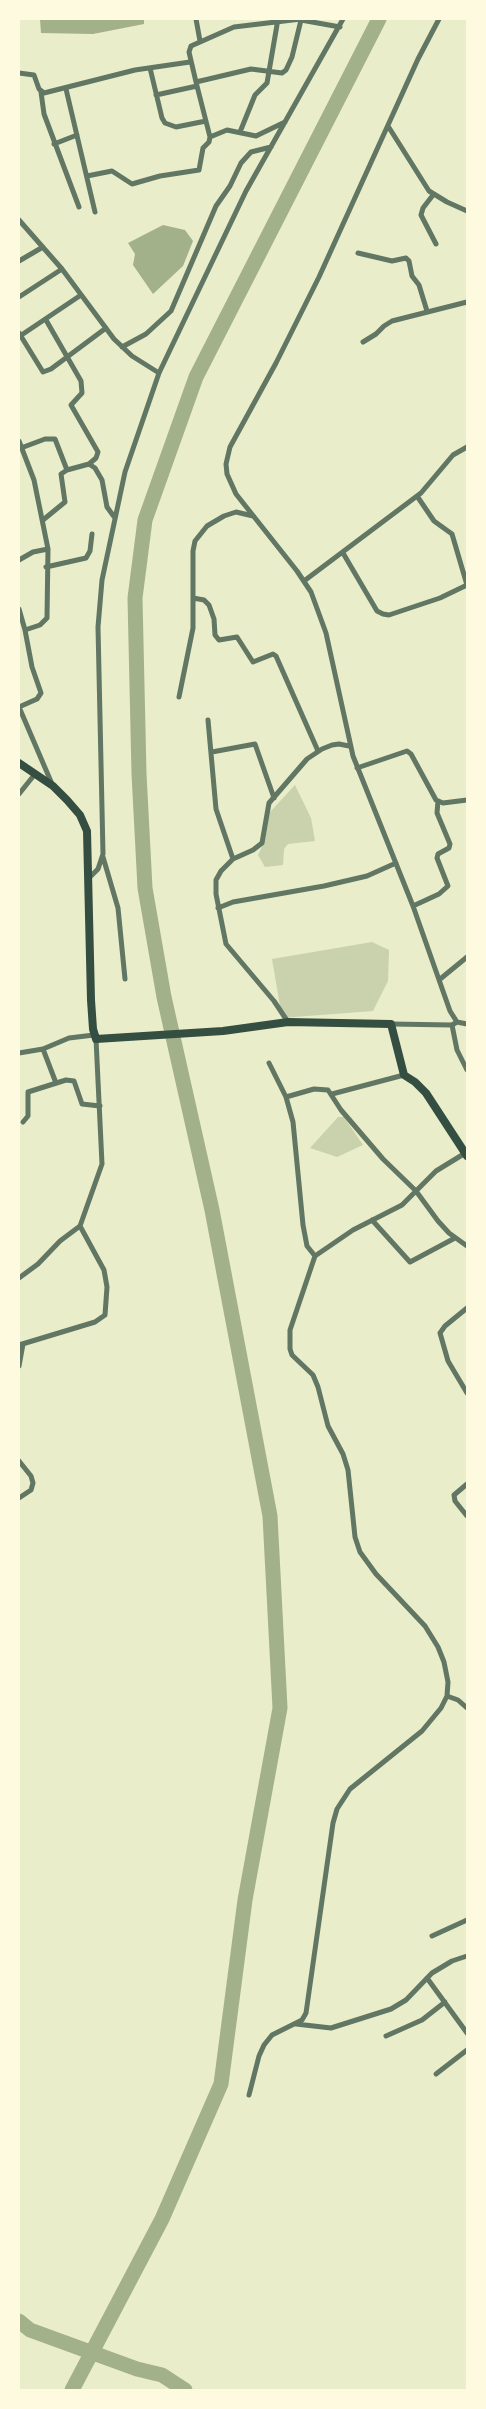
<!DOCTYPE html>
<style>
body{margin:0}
#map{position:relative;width:486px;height:2409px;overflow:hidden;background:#e9edc9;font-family:Figtree,sans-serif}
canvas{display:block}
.frame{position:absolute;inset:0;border:20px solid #fefae0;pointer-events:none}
</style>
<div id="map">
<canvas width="486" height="2409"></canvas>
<div class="frame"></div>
</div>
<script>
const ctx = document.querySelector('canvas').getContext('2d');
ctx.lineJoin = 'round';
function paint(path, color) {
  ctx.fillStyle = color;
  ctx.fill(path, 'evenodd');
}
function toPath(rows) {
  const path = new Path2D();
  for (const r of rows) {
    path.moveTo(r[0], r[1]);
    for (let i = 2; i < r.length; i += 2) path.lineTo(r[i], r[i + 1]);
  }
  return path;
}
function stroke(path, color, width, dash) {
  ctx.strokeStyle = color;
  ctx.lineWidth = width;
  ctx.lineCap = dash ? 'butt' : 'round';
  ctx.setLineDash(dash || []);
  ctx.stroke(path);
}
paint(toPath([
 [295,785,311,818,315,841,288,844,284,849,283,865,265,867,258,855,265,840,270,812],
 [372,942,389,950,388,981,373,1011,282,1018,272,959],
 [338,1117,344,1117,363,1145,337,1157,310,1148]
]), '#cad2ad');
paint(toPath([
 [40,19,144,19,144,24,93,34,41,33],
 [163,225,185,230,193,241,183,266,153,294,133,265,135,254,128,243]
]), '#a3b18a');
stroke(toPath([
 [19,2321,30,2330,137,2369,162,2375,185,2390],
 [72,2390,162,2219,221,2084,245,1900,280,1708,270,1516,212,1210,164,997,145,888,139,774,135,598,145,520,196,377,379,19]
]), '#a3b18a', 15);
stroke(toPath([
 [196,19,200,41],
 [301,19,234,27,191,46,189,52,196,82,251,69,282,73,286,70,292,57,301,20,340,27],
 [439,19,418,59,319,277,276,363,230,447,226,464,227,474,236,494,297,571,311,592,326,633,353,756,413,906,450,1011,457,1022],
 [150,68,162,118,165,123,176,127,206,121],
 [19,73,34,75,39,89,44,93,135,70,190,62],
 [66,89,95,212],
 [41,92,44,114,79,207],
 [156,95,197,86],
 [388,126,429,191,447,202,467,211],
 [240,132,255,95,267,83,278,19],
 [210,137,227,130,256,136,285,122],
 [54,144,77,135],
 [87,176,112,171,132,184,160,176,199,170,203,148,209,142,210,137,196,82],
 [433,195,423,208,421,215,436,244],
 [19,220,62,269,114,339,132,356,159,373],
 [358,253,392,261,406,258,409,261,412,276,419,285,427,311],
 [19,261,43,247],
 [19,297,62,269],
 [46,320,81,381,82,393,71,405,98,452,96,458,89,464],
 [19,333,43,372,51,369,106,328],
 [20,336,81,295],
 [363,342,376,334,384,326,392,321,467,302],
 [122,347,146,334,171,311,216,206,230,186,241,163,251,152,271,147],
 [19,441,34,480,48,549,47,618,40,625,25,630],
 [21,448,45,439,55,439,67,470],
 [417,496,434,521,452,534,467,585],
 [43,520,65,502,61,474,67,470,89,464,95,468,102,480,107,507,115,518],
 [343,553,377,611,383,614,389,615,440,598,467,585],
 [19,560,33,552,48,549],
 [46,567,86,558,90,551,92,534],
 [304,581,421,493,453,455,467,447],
 [193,598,204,600,209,605,214,619,215,635,219,640,237,637,253,662,273,654,276,656,318,751],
 [19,609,25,630,32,667,41,693,37,699,19,707],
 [179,697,193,628,193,551,195,541,207,526,224,516,236,512,253,516],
 [19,707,52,784],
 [208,720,216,809,233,859],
 [212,752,255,744,274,798],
 [357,768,407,751,411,754,436,800,443,803,467,800],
 [19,794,35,774],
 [103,857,118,908,125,979],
 [88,879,98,869,103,854,98,627,102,580,125,472,159,373,246,191,343,19],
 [413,906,439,894,448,886,437,858,438,854,449,848,450,844,437,813,438,801],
 [218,908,233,902,324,886,367,876,396,863],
 [439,980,467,957],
 [288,1022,274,1001,226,944,216,894,216,880,221,871,233,859,253,850,262,843,269,803,307,759,322,749,332,745,339,744,349,746],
 [391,1024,452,1025,457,1022,467,1024],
 [452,1025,457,1050,467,1070],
 [43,1049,69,1038,94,1035],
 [19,1053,43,1049,56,1083],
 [269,1063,286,1097,293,1122,303,1225,307,1246,315,1256],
 [332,1094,404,1075],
 [286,1097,314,1089,328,1090,341,1110,383,1159,416,1191,438,1221,449,1233,467,1246],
 [23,1122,28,1116,28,1092,66,1080,74,1081,82,1104,100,1106],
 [372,1220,410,1262,455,1238],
 [19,1278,38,1264,60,1241,80,1226],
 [467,1308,445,1326,440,1333,448,1361,467,1393],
 [19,1345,95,1322,105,1315,107,1287,104,1270,80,1226,102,1164,96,1039],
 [19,1366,23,1344],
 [19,1461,31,1476,33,1483,31,1490,19,1498],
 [467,1484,454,1495,455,1501,467,1516],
 [447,1696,458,1700,467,1708],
 [432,1936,467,1920],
 [427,1978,467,2033],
 [296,2024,331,2028,391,2009,406,2000,432,1973,452,1961,467,1956],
 [386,2036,422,2020,445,2002],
 [436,2074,467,2050],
 [249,2095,259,2056,264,2045,272,2035,302,2020,306,2013,333,1823,337,1809,350,1789,422,1731,441,1708,447,1696,448,1682,444,1662,438,1647,425,1626,376,1574,360,1552,355,1537,348,1470,343,1454,328,1426,318,1387,313,1375,292,1355,290,1349,290,1330,315,1256,353,1230,402,1205,436,1171,467,1152]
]), '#617663', 5);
stroke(toPath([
 [19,763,53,786,67,800,80,815,87,831,91,1000,93,1029,96,1039,223,1031,288,1022,391,1024,404,1075,415,1082,426,1093,467,1156]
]), '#344e41', 8);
</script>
